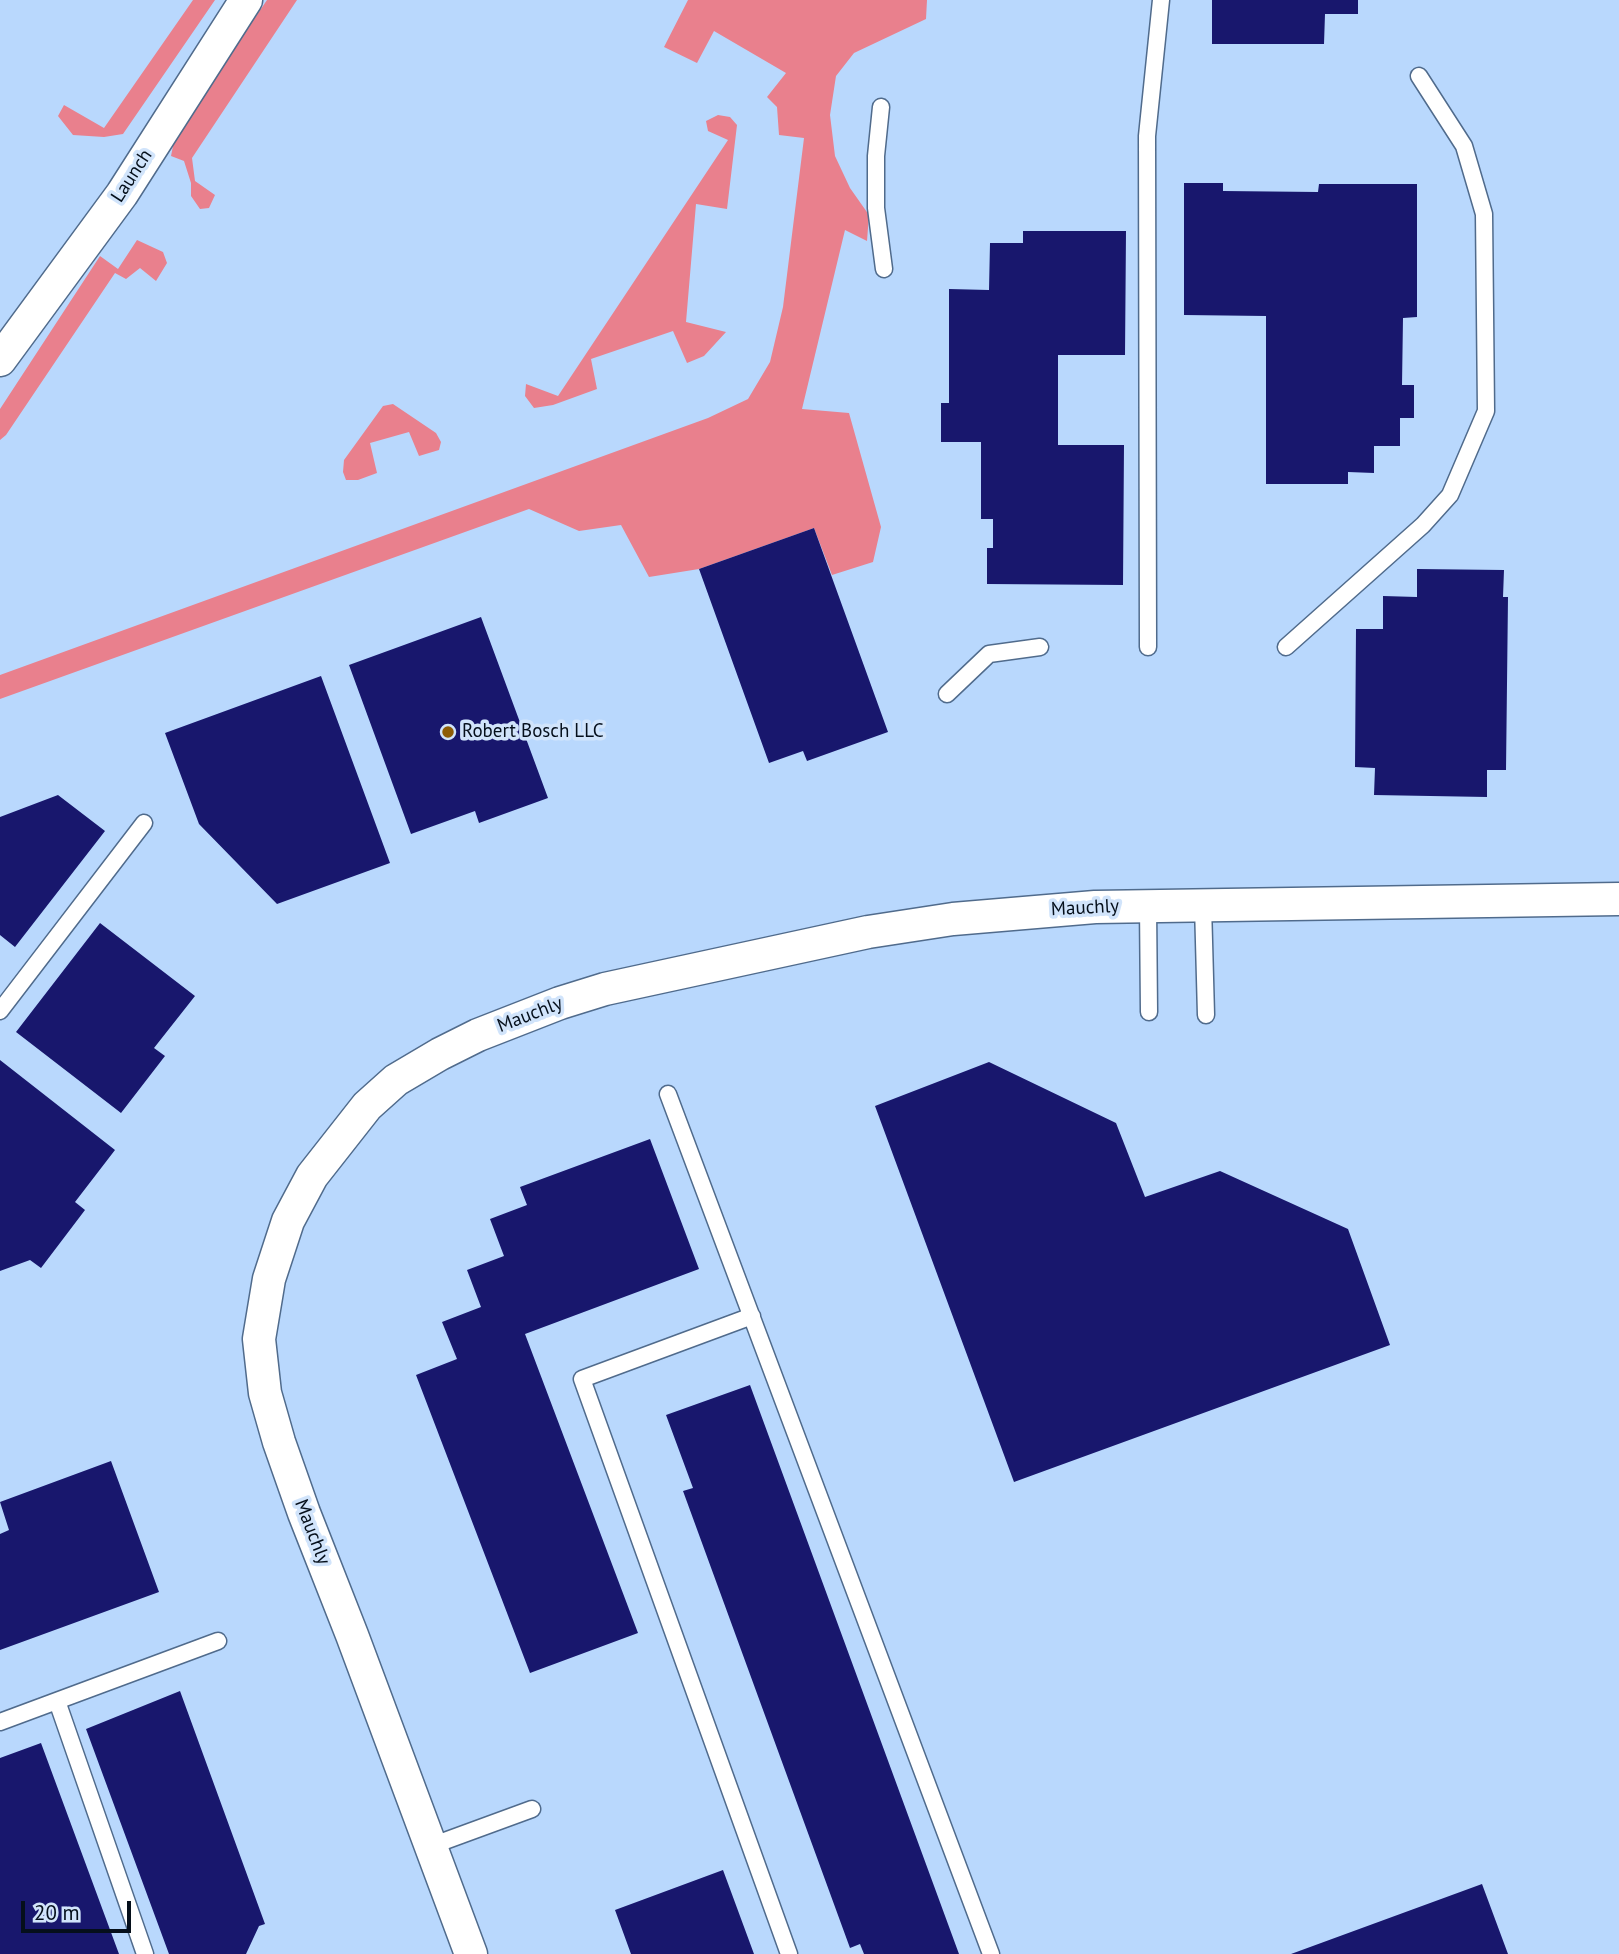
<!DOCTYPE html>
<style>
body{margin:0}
#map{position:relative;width:1619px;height:1954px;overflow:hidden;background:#b9d8fd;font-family:"PT Sans",sans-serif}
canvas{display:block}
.scale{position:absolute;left:21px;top:1901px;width:110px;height:32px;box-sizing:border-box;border:4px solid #050f1b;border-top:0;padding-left:9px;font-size:21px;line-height:24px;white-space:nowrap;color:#050f1b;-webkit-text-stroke:5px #d1e4fb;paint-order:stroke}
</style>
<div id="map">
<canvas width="1619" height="1954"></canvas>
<div class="scale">20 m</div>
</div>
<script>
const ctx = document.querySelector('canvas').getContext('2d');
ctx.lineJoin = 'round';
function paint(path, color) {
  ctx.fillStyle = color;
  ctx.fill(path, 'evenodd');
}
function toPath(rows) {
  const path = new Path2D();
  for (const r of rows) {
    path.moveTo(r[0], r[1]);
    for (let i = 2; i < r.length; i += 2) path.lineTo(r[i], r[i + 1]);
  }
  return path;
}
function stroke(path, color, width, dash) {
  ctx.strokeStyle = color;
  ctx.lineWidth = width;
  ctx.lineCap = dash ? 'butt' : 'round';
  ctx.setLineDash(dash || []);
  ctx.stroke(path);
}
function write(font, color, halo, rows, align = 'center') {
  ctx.font = font + ' "PT Sans",sans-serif';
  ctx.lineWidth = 7;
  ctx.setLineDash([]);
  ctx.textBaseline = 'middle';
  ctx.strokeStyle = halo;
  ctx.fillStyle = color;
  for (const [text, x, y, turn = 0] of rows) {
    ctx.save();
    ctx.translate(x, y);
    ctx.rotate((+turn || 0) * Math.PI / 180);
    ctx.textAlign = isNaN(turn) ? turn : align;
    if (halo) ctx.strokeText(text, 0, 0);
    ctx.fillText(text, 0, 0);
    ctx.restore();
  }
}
paint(toPath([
 [193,0,215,0,123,134,104,137,73,135,58,116,64,105,104,128],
 [267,0,297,0,192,158,195,181,215,195,209,208,200,209,191,196,191,183,184,161,171,156,175,136],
 [688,0,927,0,926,19,854,53,836,76,830,115,835,156,850,188,869,215,867,241,845,230,802,409,849,413,881,527,873,562,832,575,814,528,699,569,649,577,621,525,579,531,529,509,0,699,0,675,708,418,748,399,770,362,783,307,804,138,779,135,777,107,767,97,786,73,714,31,697,63,664,47],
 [718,115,730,117,737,125,727,209,696,204,686,322,726,332,704,356,687,363,673,331,591,359,597,389,553,405,534,408,525,396,526,384,558,396,728,140,708,131,706,121],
 [137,240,163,252,167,263,156,281,140,268,126,279,115,273,6,435,0,440,0,409,100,256,118,269],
 [393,404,436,433,441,442,439,450,419,456,409,432,370,443,377,473,358,480,346,480,343,472,344,460,383,406]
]), '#e9808d');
paint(toPath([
 [1212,0,1358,0,1358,14,1325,14,1324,44,1212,44],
 [1184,183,1223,183,1223,191,1318,192,1319,184,1417,184,1417,317,1403,318,1402,385,1414,385,1414,418,1400,418,1400,446,1374,446,1374,473,1348,472,1348,484,1266,484,1266,316,1184,315],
 [1023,231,1126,231,1125,355,1058,355,1058,445,1124,445,1123,585,987,584,987,548,993,548,993,519,981,519,981,442,941,442,941,403,949,403,949,289,989,290,990,243,1023,243],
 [814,528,888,732,807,761,803,751,769,763,699,569],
 [1417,569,1504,570,1503,597,1508,597,1506,770,1487,770,1487,797,1374,795,1375,768,1355,767,1356,629,1383,629,1383,596,1417,597],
 [481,617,548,798,479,823,475,811,411,834,349,665],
 [321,676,390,863,277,904,199,824,165,733],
 [58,795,105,831,15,947,0,935,0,817],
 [100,923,195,996,154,1048,165,1056,121,1113,16,1032],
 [0,1060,115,1150,75,1202,85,1210,41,1268,30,1260,0,1271],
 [989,1062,1116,1123,1145,1197,1220,1171,1348,1229,1390,1345,1014,1482,875,1106],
 [650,1139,699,1269,525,1334,638,1633,530,1673,416,1375,457,1359,442,1322,481,1307,467,1270,504,1256,490,1219,527,1205,520,1187],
 [750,1385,959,1954,864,1954,860,1944,850,1948,683,1491,693,1488,666,1415],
 [111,1461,159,1592,0,1650,0,1534,9,1530,0,1502],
 [180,1691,265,1924,259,1926,246,1954,169,1954,86,1729],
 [41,1743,119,1954,0,1954,0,1758],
 [723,1870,754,1954,631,1954,615,1910],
 [1482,1884,1508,1954,1291,1954]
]), '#18176d');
const service = toPath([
 [881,107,876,156,876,208,884,269],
 [1148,647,1147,136,1161,0],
 [1286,647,1423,525,1450,495,1486,411,1484,214,1464,146,1419,76],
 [947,694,989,654,1040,647],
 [1203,905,1206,1015],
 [1148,906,1149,1012],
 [0,1011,144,823],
 [668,1094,991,1954],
 [752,1316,582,1379,789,1954],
 [57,1701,145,1954],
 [0,1722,218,1641],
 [431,1846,532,1809]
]);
const minor = toPath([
 [0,360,122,194,246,0],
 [471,1954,352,1635,304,1513,279,1442,265,1393,259,1339,269,1279,288,1221,312,1176,367,1106,396,1080,440,1054,478,1035,560,1003,605,989,868,932,953,919,1095,907,1619,899]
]);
stroke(service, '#506b8c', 19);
stroke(minor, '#506b8c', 35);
stroke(service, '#fff', 16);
stroke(minor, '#fff', 32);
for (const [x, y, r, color] of [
 [448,732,7,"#8d5d07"]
]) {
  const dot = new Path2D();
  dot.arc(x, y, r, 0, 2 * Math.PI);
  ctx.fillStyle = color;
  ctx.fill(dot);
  stroke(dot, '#d1e4fb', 2.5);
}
write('19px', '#050f1b', '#d1e4fb', [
 ["Launch",132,176,-57],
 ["Mauchly",1085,908,-3],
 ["Mauchly",530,1015,-21],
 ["Mauchly",312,1532,69]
]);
write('19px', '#050f1b', '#d1e4fb', [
 ["Robert Bosch LLC",462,732]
], 'left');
</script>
